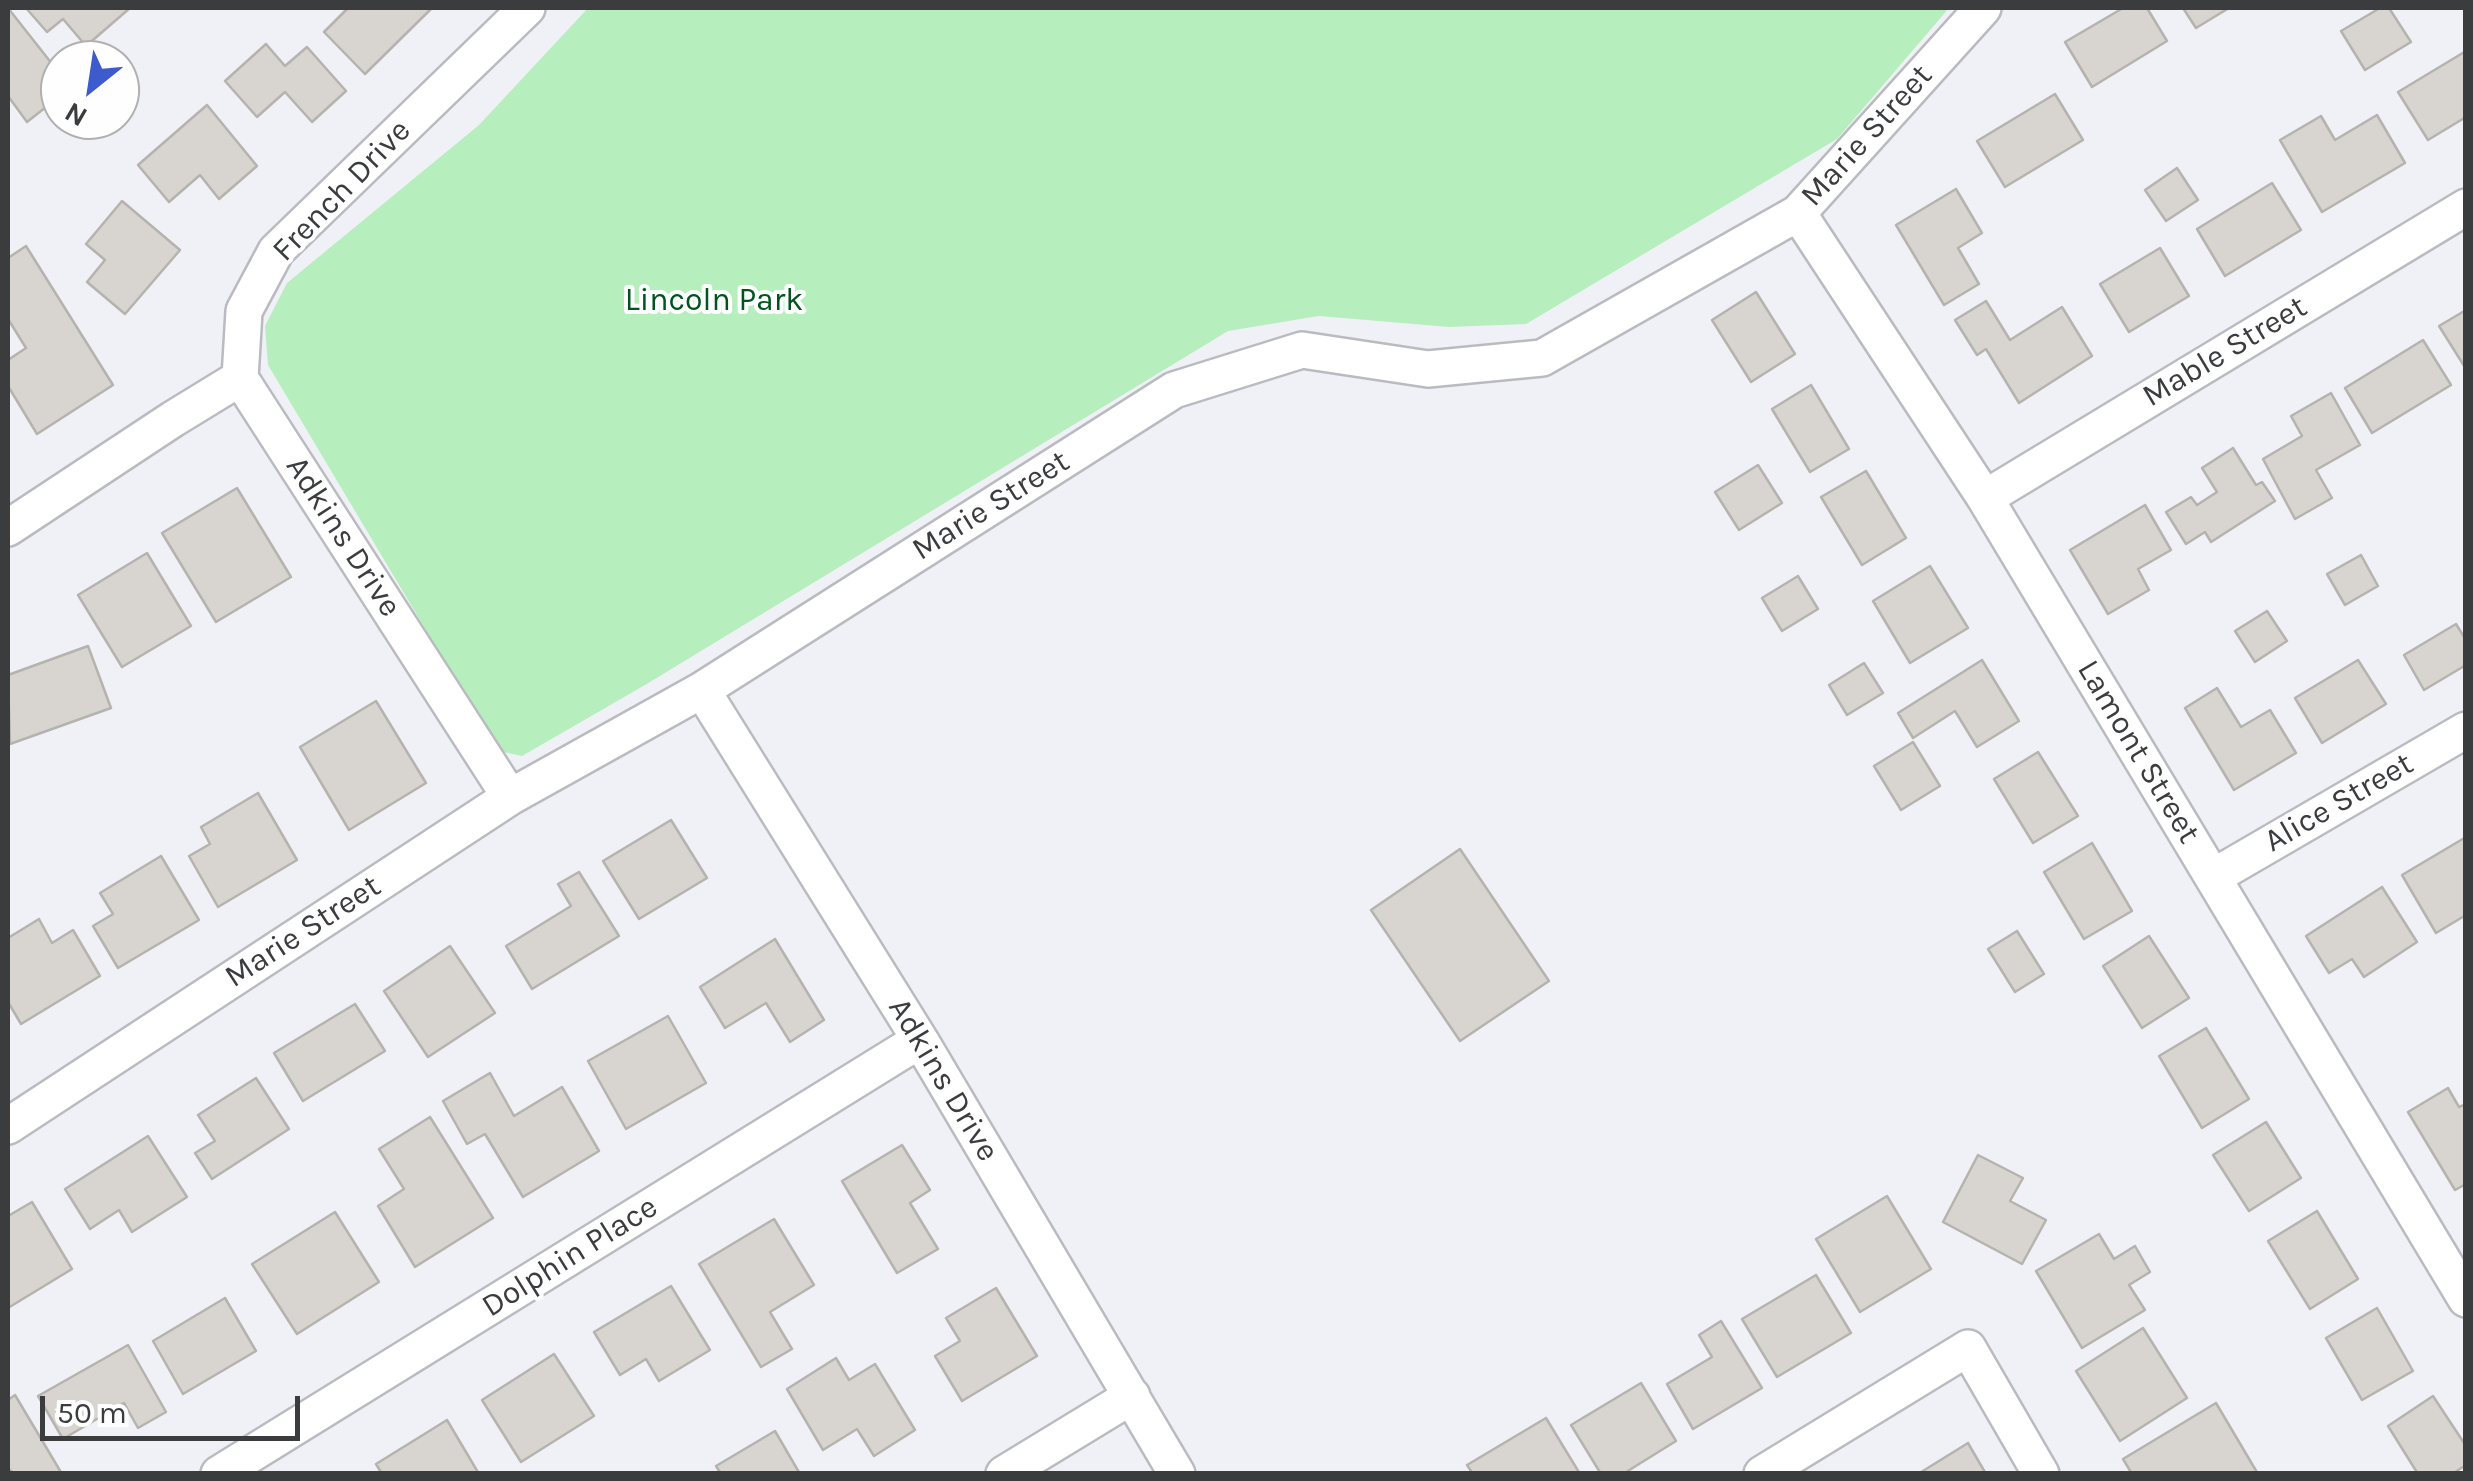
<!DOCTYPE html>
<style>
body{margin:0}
#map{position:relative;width:2473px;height:1481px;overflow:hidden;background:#f0f1f6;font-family:Karla,sans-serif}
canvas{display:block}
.frame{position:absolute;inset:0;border:10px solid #3b3c3e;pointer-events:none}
.north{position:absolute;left:40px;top:40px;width:100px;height:100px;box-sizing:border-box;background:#fefefe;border:2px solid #b0b0b1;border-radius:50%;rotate:210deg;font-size:28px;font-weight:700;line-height:40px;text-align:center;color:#3b3c3e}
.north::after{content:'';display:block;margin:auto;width:35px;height:45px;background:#3e5bcd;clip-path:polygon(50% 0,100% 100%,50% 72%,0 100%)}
.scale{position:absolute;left:40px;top:1396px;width:260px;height:45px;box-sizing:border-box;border:5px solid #3b3c3e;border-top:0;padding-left:12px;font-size:30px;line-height:35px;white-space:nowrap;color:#3b3c3e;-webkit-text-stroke:8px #fefefe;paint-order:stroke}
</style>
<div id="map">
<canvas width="2473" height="1481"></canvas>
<div class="frame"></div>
<div class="north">N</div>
<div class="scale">50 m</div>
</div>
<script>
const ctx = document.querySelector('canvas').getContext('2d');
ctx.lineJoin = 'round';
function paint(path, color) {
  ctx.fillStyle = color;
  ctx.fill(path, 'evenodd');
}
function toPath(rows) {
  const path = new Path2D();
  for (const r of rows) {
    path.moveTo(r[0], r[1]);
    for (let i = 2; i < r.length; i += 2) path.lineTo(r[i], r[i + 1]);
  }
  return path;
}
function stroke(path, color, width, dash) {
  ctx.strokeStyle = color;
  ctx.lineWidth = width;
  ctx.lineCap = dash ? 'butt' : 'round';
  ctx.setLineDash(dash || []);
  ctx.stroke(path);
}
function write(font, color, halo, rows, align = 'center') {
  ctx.font = font + ' Karla,sans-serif';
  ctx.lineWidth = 8;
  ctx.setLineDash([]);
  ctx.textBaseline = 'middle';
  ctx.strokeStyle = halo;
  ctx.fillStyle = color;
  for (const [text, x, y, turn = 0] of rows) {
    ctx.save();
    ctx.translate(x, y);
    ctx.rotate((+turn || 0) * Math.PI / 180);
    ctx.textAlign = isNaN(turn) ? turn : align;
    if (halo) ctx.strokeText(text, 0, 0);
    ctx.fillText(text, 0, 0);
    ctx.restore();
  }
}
paint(toPath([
 [588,8,1949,8,1837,139,1526,324,1449,327,1319,316,1228,331,645,685,522,756,498,751,268,365,265,326,287,283,479,125]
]), '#b7eebe');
const building = toPath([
 [8,8,60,74,60,96,27,122,8,96,8,8],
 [26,8,130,8,86,46,63,19,47,32,26,8],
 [348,8,432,8,365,74,324,32,348,8],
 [2123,8,2147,8,2167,41,2092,87,2065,42,2123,8],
 [2183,8,2229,8,2196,28,2183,8],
 [2380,8,2389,8,2411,42,2365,70,2341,31,2380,8],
 [266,44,285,66,307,47,346,91,312,122,285,92,257,117,225,81,266,44],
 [2466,51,2466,117,2428,140,2398,92,2466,51],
 [2055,94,2083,140,2005,187,1977,141,2055,94],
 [207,105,257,166,219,199,200,175,169,202,138,165,207,105],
 [2377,115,2405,163,2322,212,2280,140,2321,116,2335,140,2377,115],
 [2177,168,2198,200,2166,221,2145,190,2177,168],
 [2272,183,2301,230,2225,276,2197,229,2272,183],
 [1956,189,1982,233,1958,248,1979,284,1944,305,1896,225,1956,189],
 [122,201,180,250,125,314,87,282,105,260,86,244,122,201],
 [26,246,113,385,37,434,8,386,8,360,26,348,8,319,8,258,26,246],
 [2160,248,2189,296,2129,332,2100,284,2160,248],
 [1756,292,1795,354,1751,382,1712,320,1756,292],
 [1986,301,2010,340,2062,307,2092,356,2019,403,1986,349,1977,355,1955,320,1986,301],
 [2466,310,2466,369,2439,326,2466,310],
 [2423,340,2451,385,2372,433,2345,388,2423,340],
 [1811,385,1849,449,1810,472,1772,409,1811,385],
 [2331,393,2360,445,2316,470,2332,498,2295,519,2263,459,2302,436,2291,416,2331,393],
 [2233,448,2256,485,2262,482,2275,501,2211,542,2205,532,2186,544,2166,512,2191,497,2197,505,2217,492,2202,468,2233,448],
 [1758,465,1782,503,1739,530,1715,492,1758,465],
 [1866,471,1906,538,1862,565,1821,497,1866,471],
 [237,488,291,577,216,622,162,533,237,488],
 [2145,505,2171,550,2138,569,2149,590,2108,614,2070,550,2145,505],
 [147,553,191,626,122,667,78,595,147,553],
 [2361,555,2378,586,2345,605,2327,574,2361,555],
 [1930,566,1968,628,1910,663,1873,601,1930,566],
 [1798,576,1818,609,1782,631,1762,598,1798,576],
 [2267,611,2287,641,2255,662,2235,631,2267,611],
 [2456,624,2466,640,2466,665,2424,690,2404,655,2456,624],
 [88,646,111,708,10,744,8,675,88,646],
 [1982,660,2019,721,1977,747,1955,711,1913,738,1898,713,1982,660],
 [2358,660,2386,704,2322,743,2295,698,2358,660],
 [1864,663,1883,693,1847,715,1829,685,1864,663],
 [2217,688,2241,727,2270,710,2296,753,2234,790,2185,708,2217,688],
 [376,701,426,783,349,830,300,747,376,701],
 [1913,742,1940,786,1901,810,1874,766,1913,742],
 [2038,752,2078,816,2033,843,1994,779,2038,752],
 [258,793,297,860,218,907,189,856,210,844,201,827,258,793],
 [671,820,707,878,639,919,603,861,671,820],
 [2466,837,2466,915,2436,933,2402,875,2466,837],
 [2092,843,2132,911,2084,939,2044,872,2092,843],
 [1460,849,1549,981,1460,1041,1371,910,1460,849],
 [161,856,199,920,118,968,93,926,113,914,100,893,161,856],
 [579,872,619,936,532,989,506,946,571,906,558,884,579,872],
 [2382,887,2417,942,2364,977,2352,959,2329,973,2306,936,2382,887],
 [39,919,52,943,73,930,100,976,21,1024,8,1002,8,938,39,919],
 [2017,931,2044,974,2015,992,1988,949,2017,931],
 [2149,936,2189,998,2142,1028,2103,966,2149,936],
 [775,939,824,1020,790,1042,766,1003,725,1028,700,987,775,939],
 [450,946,495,1013,428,1057,384,991,450,946],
 [355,1004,385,1051,303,1101,274,1053,355,1004],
 [668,1016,706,1083,626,1129,588,1061,668,1016],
 [2206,1028,2249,1099,2202,1128,2159,1056,2206,1028],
 [490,1073,514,1116,562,1087,599,1151,523,1197,485,1134,467,1144,443,1101,490,1073],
 [256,1078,289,1129,212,1179,195,1153,215,1141,198,1115,256,1078],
 [2448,1088,2459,1107,2466,1104,2466,1184,2455,1190,2408,1112,2448,1088],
 [430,1117,493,1218,415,1267,378,1206,404,1189,379,1149,430,1117],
 [2266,1122,2301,1178,2249,1211,2213,1155,2266,1122],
 [148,1136,187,1197,132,1232,119,1210,90,1229,65,1189,148,1136],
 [902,1145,930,1190,910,1203,938,1249,897,1273,842,1181,902,1145],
 [1978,1155,2023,1178,2010,1201,2046,1220,2022,1264,1943,1222,1978,1155],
 [1887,1196,1931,1269,1860,1312,1816,1239,1887,1196],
 [32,1202,72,1269,8,1308,8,1216,32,1202],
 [2317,1211,2358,1279,2310,1309,2268,1241,2317,1211],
 [335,1212,379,1282,297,1334,252,1264,335,1212],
 [774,1219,814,1285,770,1312,792,1349,761,1367,699,1264,774,1219],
 [2099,1234,2114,1259,2135,1246,2150,1272,2129,1285,2145,1310,2082,1348,2036,1271,2099,1234],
 [1816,1275,1851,1333,1777,1377,1742,1319,1816,1275],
 [671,1286,710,1350,659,1381,646,1359,620,1375,594,1332,671,1286],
 [996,1288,1037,1356,962,1401,935,1356,960,1341,946,1318,996,1288],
 [225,1298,256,1351,183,1394,153,1341,225,1298],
 [2377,1308,2413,1371,2362,1400,2326,1338,2377,1308],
 [1721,1321,1762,1388,1693,1429,1667,1384,1712,1357,1699,1335,1721,1321],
 [2143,1328,2187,1398,2120,1441,2076,1371,2143,1328],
 [128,1345,166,1412,138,1428,124,1403,63,1439,38,1396,128,1345],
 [554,1354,594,1416,521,1462,482,1400,554,1354],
 [836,1358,849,1380,875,1364,915,1430,874,1456,857,1429,823,1450,787,1389,836,1358],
 [1641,1383,1676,1441,1623,1474,1601,1474,1571,1425,1641,1383],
 [15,1395,62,1474,14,1474,8,1468,8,1400,15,1395],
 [2433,1396,2466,1446,2466,1465,2452,1474,2418,1474,2388,1426,2433,1396],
 [2216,1403,2258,1474,2132,1474,2123,1459,2216,1403],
 [1546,1418,1580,1474,1473,1474,1467,1465,1546,1418],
 [447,1420,479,1474,382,1474,376,1464,447,1420],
 [775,1431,800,1474,721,1474,716,1466,775,1431],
 [1968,1443,1986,1474,1918,1474,1968,1443]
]);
paint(building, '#d8d5d0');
stroke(building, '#b6b3ae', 2.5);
const street = toPath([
 [1798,213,1985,498,2466,1299],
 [240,378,510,797],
 [1985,498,2466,207],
 [8,528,173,419,240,378,244,311,276,251,527,8],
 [702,690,920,1040,1177,1474],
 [2213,877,2466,730],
 [8,1126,510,797,702,690,1174,390,1302,350,1428,369,1542,358,1798,213,1983,8],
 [219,1474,920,1040],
 [1004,1474,1132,1396],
 [1762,1474,1968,1348,2041,1474]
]);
stroke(street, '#babbc0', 40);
stroke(street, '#fff', 35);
write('32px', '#3b3c3e', '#fefefe', [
 ["Marie Street",1867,136,-48],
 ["French Drive",342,191,-46],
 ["Mable Street",2225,352,-31],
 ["Marie Street",991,506,-32],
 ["Adkins Drive",343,537,57],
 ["Lamont Street",2138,752,59],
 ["Alice Street",2339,803,-30],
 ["Marie Street",303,932,-33],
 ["Adkins Drive",943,1080,59],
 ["Dolphin Place",570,1257,-32]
]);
write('32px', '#00541e', '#fefefe', [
 ["Lincoln Park",714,301]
]);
</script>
